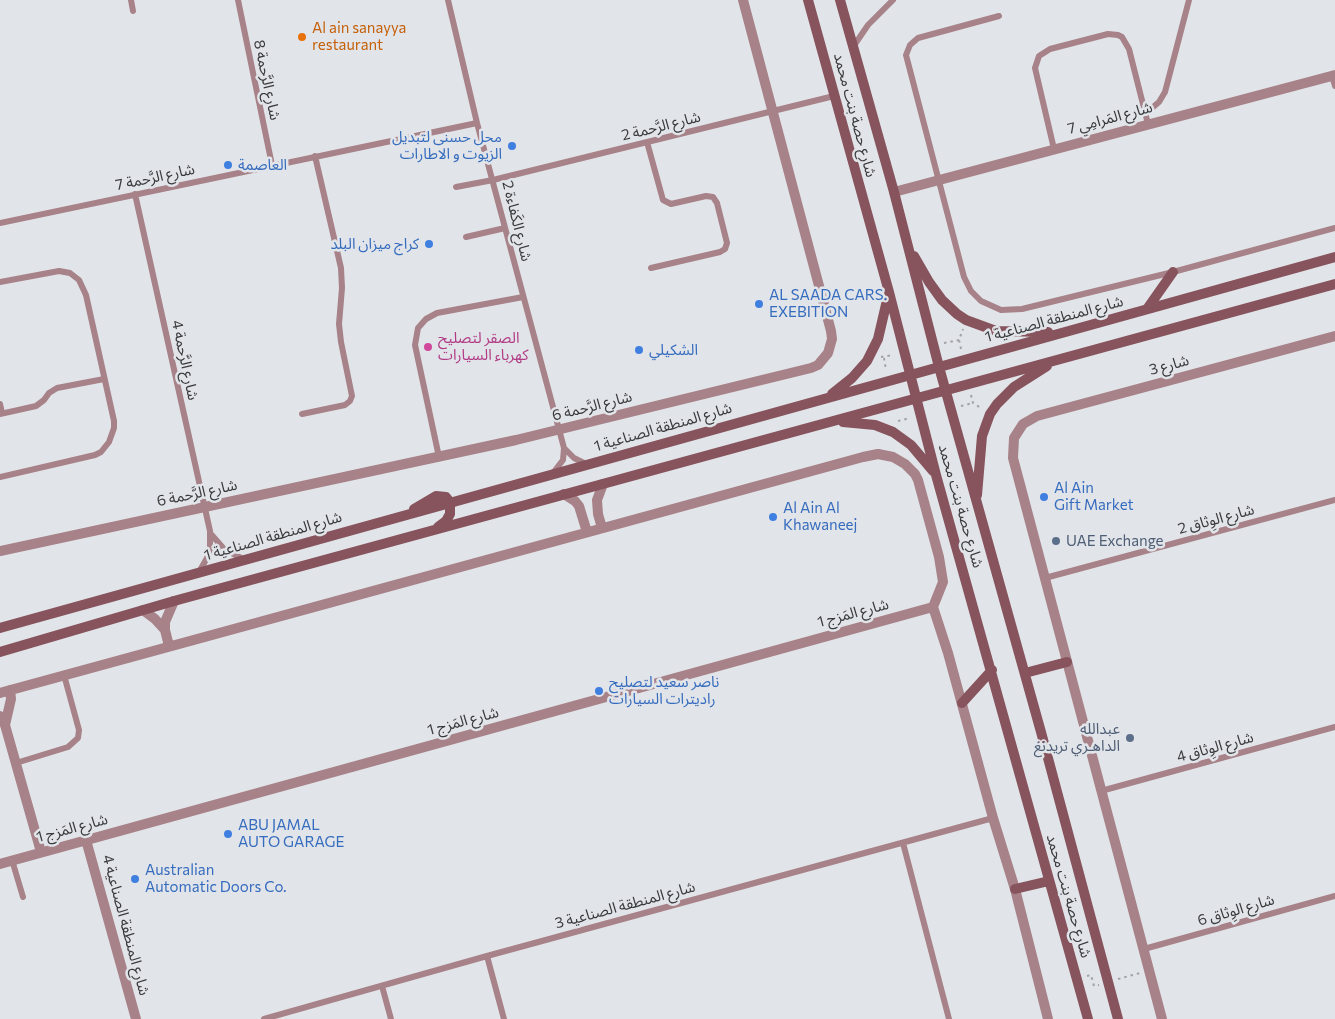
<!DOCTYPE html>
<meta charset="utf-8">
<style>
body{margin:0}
canvas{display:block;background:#e1e4e9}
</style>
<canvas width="1335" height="1019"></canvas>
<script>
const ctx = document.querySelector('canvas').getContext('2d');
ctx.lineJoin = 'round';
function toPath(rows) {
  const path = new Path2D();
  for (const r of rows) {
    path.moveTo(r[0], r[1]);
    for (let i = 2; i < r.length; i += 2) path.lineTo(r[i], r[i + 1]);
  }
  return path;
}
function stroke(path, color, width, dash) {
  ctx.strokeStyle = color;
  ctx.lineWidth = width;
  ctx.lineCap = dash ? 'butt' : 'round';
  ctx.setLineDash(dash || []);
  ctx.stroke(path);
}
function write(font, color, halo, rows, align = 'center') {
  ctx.font = font + ' Commissioner,"Noto Sans Arabic",sans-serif';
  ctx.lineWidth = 5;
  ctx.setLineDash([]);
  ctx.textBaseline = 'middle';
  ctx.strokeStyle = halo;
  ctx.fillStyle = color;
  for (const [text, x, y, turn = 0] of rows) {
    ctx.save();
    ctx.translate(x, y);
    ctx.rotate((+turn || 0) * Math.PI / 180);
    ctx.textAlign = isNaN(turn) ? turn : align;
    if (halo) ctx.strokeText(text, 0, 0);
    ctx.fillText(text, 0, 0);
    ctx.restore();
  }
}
stroke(toPath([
 [944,343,959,340],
 [961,349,959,340,963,329],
 [881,357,893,355],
 [884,358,886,370],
 [971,395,973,403,981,408],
 [961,406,973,403],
 [898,421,910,418],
 [1087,976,1091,975,1094,986,1099,985],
 [1118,979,1140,973]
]), '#a0a2a6', 2, [2.5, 4]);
stroke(toPath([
 [131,0,133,11],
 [238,0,272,165],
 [448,0,477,123,564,448,563,460,553,473],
 [999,16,918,38,910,45,906,55,964,277,971,291,981,301,1001,310,1022,309,1173,272,1335,228],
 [853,47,868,25,893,0],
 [1332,76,1335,86],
 [1145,114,1159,102,1165,92,1189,0],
 [647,142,663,200,671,204,706,196,713,197,717,203,727,243,725,249,720,252,651,268],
 [1054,149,1035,68,1039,56,1050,49,1108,34,1118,35,1122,37,1129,49,1148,124],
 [456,187,493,180,834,96],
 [135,194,210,531,210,549,207,558,199,572],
 [0,223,477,123],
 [466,237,505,228],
 [0,282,59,271,70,273,79,280,86,295,114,421,114,428,109,442,101,452,95,455,0,477],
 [0,404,2,413],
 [0,414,36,406,44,400,49,393,57,388,104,379],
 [302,414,345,405,350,401,352,396,341,342,339,324,342,288,341,268,315,156],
 [564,448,574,458,586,464],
 [439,457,415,345,418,328,426,319,437,313,523,297],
 [210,533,224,549,245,560],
 [1045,578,1335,500],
 [16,763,68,747,78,738,79,730,64,675],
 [1101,791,1335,727],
 [903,843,949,1019],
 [12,860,23,897],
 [1144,949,1335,896],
 [487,956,504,1019],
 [382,986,391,1019],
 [264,1019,487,956,993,818]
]), '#a78288', 6);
stroke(toPath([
 [894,192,1335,75],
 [564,494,575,501,579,506,587,532],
 [602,528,598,514,597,500,603,484],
 [0,551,516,440,811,368,818,365,828,353,832,339,831,331,743,0],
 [143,610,155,619,165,630],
 [169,646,165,630,165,622,174,601],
 [0,693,863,457,878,454,893,457,905,464,915,474,918,480,939,557,943,582,933,607,948,653,993,818,1015,889,1048,1019],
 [0,716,5,725,41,852],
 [5,725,11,699,10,690],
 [86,840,136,1019],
 [0,864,933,607],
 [1162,1019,1013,458,1014,438,1023,424,1037,416,1335,336]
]), '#a78288', 10);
stroke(toPath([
 [808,0,889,292,936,475,1088,1019],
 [840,0,894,192,939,367,1041,732,1118,1019],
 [914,256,929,282,942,300,957,314,966,320,996,331,1048,332],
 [1147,309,1173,272],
 [832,394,852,378,867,361,878,339,888,296],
 [843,422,875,425,893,432,911,445,933,471],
 [977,495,982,436,990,414,997,404,1014,387,1047,366],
 [414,509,436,496,446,497,450,502,450,514,446,521,438,527],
 [0,628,1335,257],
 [0,652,174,601,1335,284],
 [1025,673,1067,662],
 [962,703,992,670],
 [1015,889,1049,881]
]), '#87545d', 10);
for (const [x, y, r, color] of [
 [302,37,5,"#e8710a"],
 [512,146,5,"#3f7fe0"],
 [228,165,5,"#3f7fe0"],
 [429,244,5,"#3f7fe0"],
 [759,304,5,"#3f7fe0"],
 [428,347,5,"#d1479c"],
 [639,350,5,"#3f7fe0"],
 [1044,497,5,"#3f7fe0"],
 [773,517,5,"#3f7fe0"],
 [1056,541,5,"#5c6f8a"],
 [599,691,5,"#3f7fe0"],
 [1130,738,5,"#5c6f8a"],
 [228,834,5,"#3f7fe0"],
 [135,879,5,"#3f7fe0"]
]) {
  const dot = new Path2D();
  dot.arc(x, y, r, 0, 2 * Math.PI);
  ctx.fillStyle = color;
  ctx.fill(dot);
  stroke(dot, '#e1e4e9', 2);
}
write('15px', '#c56008', '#e1e4e9', [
 ["Al ain sanayya",312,28],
 ["restaurant",312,45]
], 'left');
write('15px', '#393a3c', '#e1e4e9', [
 ["شارع الرَّحمة 8",267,80,78],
 ["شارع حصة بنت محمد",855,115,75],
 ["شارع المَرامِي 7",1110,118,-15],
 ["شارع الرَّحمة 2",661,126,-14],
 ["شارع الرَّحمة 7",155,177,-12],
 ["شارع الكَفاءة 2",517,221,76],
 ["شارع المنطقة الصناعية 1",1054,319,-15],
 ["شارع الرَّحمة 4",185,360,78],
 ["شارع 3",1169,365,-15],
 ["شارع الرَّحمة 6",592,406,-14],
 ["شارع المنطقة الصناعية 1",663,427,-16],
 ["شارع الرَّحمة 6",197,493,-12],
 ["شارع حصة بنت محمد",961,506,74],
 ["شارع الوِثاق 2",1216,519,-15],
 ["شارع المنطقة الصناعية 1",273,536,-16],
 ["شارع المَزج 1",853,613,-15],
 ["شارع المَزج 1",463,721,-15],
 ["شارع الوِثاق 4",1215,747,-15],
 ["شارع المَزج 1",72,828,-15],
 ["شارع حصة بنت محمد",1069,896,74],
 ["شارع المنطقة الصناعية 3",625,905,-15],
 ["شارع الوِثاق 6",1236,910,-16],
 ["شارع المنطقة الصناعية 4",126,925,75]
]);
write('15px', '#366cbe', '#e1e4e9', [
 ["محل حسنى لتبديل",502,137,"right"],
 ["الزيوت و الاطارات",502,154,"right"],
 ["العاصمة",238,165],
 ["كراج ميزان البلد",419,244,"right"],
 ["AL SAADA CARS.",769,295],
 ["EXEBITION",769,312],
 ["الشكيلي",649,350],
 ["Al Ain",1054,488],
 ["Gift Market",1054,505],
 ["Al Ain Al",783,508],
 ["Khawaneej",783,525],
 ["ناصر سعيد لتصليح",609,682],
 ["راديترات السيارات",609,699],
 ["ABU JAMAL",238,825],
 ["AUTO GARAGE",238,842],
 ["Australian",145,870],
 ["Automatic Doors Co.",145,887]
], 'left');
write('15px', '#b23c85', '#e1e4e9', [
 ["الصقر لتصليح",438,338],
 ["كهرباء السيارات",438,355]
], 'left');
write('15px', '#4e5e75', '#e1e4e9', [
 ["UAE Exchange",1066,541],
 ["عبدالله",1120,729,"right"],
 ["الداهـري تريدنغ",1120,746,"right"]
], 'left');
</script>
